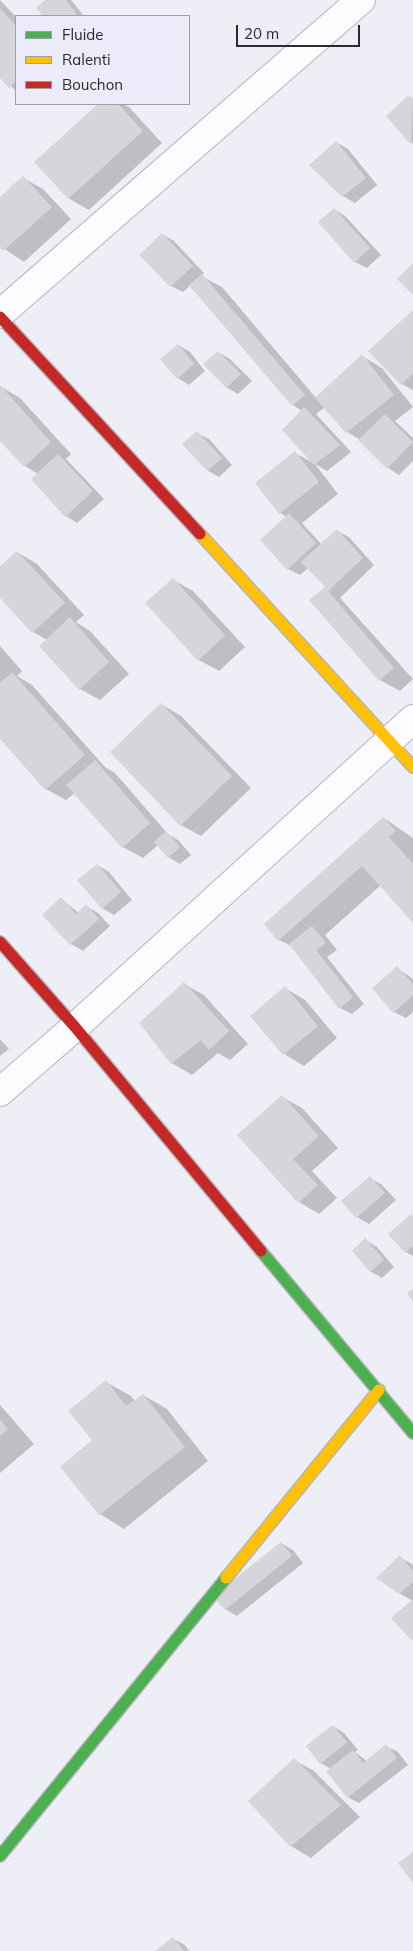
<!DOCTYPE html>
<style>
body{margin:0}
#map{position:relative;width:413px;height:1951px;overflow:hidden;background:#eeeef6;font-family:Mulish,sans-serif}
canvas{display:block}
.legend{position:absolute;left:15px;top:15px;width:175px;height:90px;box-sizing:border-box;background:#ebebfa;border:1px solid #9e9ea9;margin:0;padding:6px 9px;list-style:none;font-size:15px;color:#2a2a30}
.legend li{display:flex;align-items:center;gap:10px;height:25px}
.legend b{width:25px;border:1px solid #9e9ea9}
.scale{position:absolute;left:236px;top:25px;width:124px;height:22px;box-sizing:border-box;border:2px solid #2a2a30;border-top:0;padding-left:6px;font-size:15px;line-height:18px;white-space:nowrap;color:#2a2a30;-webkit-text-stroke:4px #ebebfa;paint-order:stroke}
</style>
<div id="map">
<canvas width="413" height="1951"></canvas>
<ul class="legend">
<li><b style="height:6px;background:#4caf50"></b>Fluide</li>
<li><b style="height:6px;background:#ffc107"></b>Ralenti</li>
<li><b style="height:6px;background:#c62828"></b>Bouchon</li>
</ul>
<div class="scale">20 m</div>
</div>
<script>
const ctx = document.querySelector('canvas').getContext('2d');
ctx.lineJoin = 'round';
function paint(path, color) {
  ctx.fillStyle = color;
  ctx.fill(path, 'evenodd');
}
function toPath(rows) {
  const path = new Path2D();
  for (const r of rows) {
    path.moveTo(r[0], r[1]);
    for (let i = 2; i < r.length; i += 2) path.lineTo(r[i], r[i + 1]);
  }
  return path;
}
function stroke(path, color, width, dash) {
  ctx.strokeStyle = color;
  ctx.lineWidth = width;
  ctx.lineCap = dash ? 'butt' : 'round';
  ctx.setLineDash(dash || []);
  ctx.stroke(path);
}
paint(toPath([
 [0,0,16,17,16,91,0,76],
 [47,0,71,0,84,16,45,16,38,8],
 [409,96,413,99,413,144,388,116],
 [100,104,123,104,129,107,162,143,89,210,68,198,36,162],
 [336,142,348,149,377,185,355,203,343,196,311,165],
 [23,178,43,189,71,219,24,262,0,246,0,199],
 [334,209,345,216,381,255,367,268,355,262],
 [162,234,174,241,204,273,201,276,222,287,316,398,362,356,382,368,413,407,395,421,413,438,413,461,399,475,388,468,361,440,347,432,325,407,316,414,351,452,327,471,315,464,302,411,293,405,191,285,183,292,171,286],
 [413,312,413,390,402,384],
 [178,345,190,352,205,371,189,385,178,378],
 [218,352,230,359,252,381,238,394,226,387],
 [0,386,20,398,71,454,66,459,104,499,77,523,66,516,38,474,25,466,0,439],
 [197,433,209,439,232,465,219,477,207,470],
 [295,453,315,464,338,494,302,523,322,545,337,531,349,537,374,565,340,598,413,679,400,691,380,680,324,589,331,591,308,568,300,575,288,569,287,517,280,513],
 [17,552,37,564,84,615,76,622,90,631,129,674,100,700,80,689,47,640,33,632,0,596,0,568],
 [173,580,193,591,245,647,219,671,199,660],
 [0,646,22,671,17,676,32,685,105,767,115,773,168,834,178,840,191,855,180,864,168,857,158,845,143,858,123,847,75,793,66,800,46,789,0,737],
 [161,704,181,716,251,788,201,836,181,825],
 [384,818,413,838,413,921,381,885,325,935,337,950,327,957,364,1004,352,1014,340,1008,293,947,279,940],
 [97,865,109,872,132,900,114,915,102,908],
 [61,899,79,913,86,906,98,913,110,926,83,951,71,944,44,915],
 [397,968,413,979,413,1012,406,1018,394,1012],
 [184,984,204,995,248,1044,230,1060,218,1053,192,1075,172,1063],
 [285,988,305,1000,337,1038,304,1066,284,1054],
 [0,1039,9,1049,0,1056],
 [282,1097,302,1108,338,1148,312,1171,337,1198,319,1214,299,1202,239,1135],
 [370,1178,382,1185,396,1200,369,1224,357,1217,343,1201],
 [413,1216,413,1256,406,1252],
 [366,1240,377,1247,394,1267,382,1278,370,1271],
 [106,1382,131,1396,135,1401,143,1395,167,1409,208,1461,124,1529,100,1514,94,1441],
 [0,1405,34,1444,0,1473],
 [281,1543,293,1550,303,1563,237,1616,225,1609],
 [400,1557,413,1565,413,1640,413,1601,399,1593],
 [333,1726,344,1733,358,1750,355,1752,367,1761,386,1746,398,1752,408,1765,359,1803,347,1797,331,1769,321,1763],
 [294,1760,314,1771,360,1817,311,1858,291,1846],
 [173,1939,185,1945,189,1951,158,1951]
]), '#0003');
paint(toPath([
 [45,0,66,0,78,16,43,16,36,8],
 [0,8,16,26,16,81,9,88,0,78],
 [409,95,413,100,411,145,386,116],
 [98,104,118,104,143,131,68,199,34,162],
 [336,141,366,178,342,197,309,165],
 [23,176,52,207,3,251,0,248,0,197],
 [334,208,370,248,354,263,318,222],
 [162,233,193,266,170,287,139,255],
 [413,263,413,295,397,279],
 [202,274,305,395,292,406,189,285],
 [413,310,413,373,401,385,368,351],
 [178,344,194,364,177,379,160,359],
 [218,351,241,374,226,388,203,364],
 [362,354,394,395,346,433,315,398],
 [0,385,51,442,24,467,0,441],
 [304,407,340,445,314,465,282,430],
 [385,414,413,442,387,469,358,440],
 [197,431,222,458,207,471,182,444],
 [295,451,319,482,279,514,255,483],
 [58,454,93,491,65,517,31,479],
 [289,513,316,543,287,570,260,540],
 [337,529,363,558,328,591,394,668,379,681,309,600,325,587,301,562],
 [17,551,65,603,32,633,0,598,0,566],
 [173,578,225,635,198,661,145,603],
 [70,617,109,662,79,690,39,646],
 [12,672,85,755,45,790,0,739,0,683],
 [161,703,232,776,180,826,110,752],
 [95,760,150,823,122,848,66,785],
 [383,817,396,831,389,837,413,864,413,923,362,866,278,941,264,924],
 [166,831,180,847,168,858,154,842],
 [97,864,121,892,102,909,77,880],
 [61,897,76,914,86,904,99,919,70,945,42,915],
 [312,926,326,943,316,950,353,997,339,1009,289,944],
 [397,966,413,984,413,995,393,1013,372,988],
 [184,982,229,1031,209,1050,201,1040,171,1064,139,1023],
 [285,986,318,1026,283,1055,250,1016],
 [282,1095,319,1136,293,1159,318,1185,298,1203,237,1135],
 [370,1176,385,1193,356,1218,341,1201],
 [411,1214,413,1216,413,1246,405,1253,388,1234],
 [365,1238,384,1260,370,1272,352,1251],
 [413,1289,413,1302,407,1293],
 [106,1380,126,1406,143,1394,185,1447,99,1515,60,1467,92,1440,68,1411],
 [0,1419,8,1429,0,1436],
 [281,1542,292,1556,225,1610,213,1596],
 [400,1555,413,1571,413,1582,399,1594,376,1578],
 [413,1599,413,1639,411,1640,391,1618],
 [332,1725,347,1742,320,1764,306,1746],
 [386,1744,397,1758,347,1798,326,1771,353,1750,363,1763],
 [294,1758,341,1805,290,1847,248,1801],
 [413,1852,413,1883,398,1863],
 [173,1937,184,1951,155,1951]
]), '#d4d6dc');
const street = toPath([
 [0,314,361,0],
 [0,1092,75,1027,413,719]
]);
const fast = toPath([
 [261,1251,413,1433],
 [0,1856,226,1578]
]);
const slow = toPath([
 [200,534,413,767],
 [226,1578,379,1390]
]);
const jam = toPath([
 [0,317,200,534],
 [0,942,75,1027,261,1251]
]);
stroke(street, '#b5b5bb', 30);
stroke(fast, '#b5b5bb', 14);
stroke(slow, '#b5b5bb', 14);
stroke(jam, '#b5b5bb', 14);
stroke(street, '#fcfcfe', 28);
stroke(fast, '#4caf50', 11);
stroke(slow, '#ffc107', 11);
stroke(jam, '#c62828', 11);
</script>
